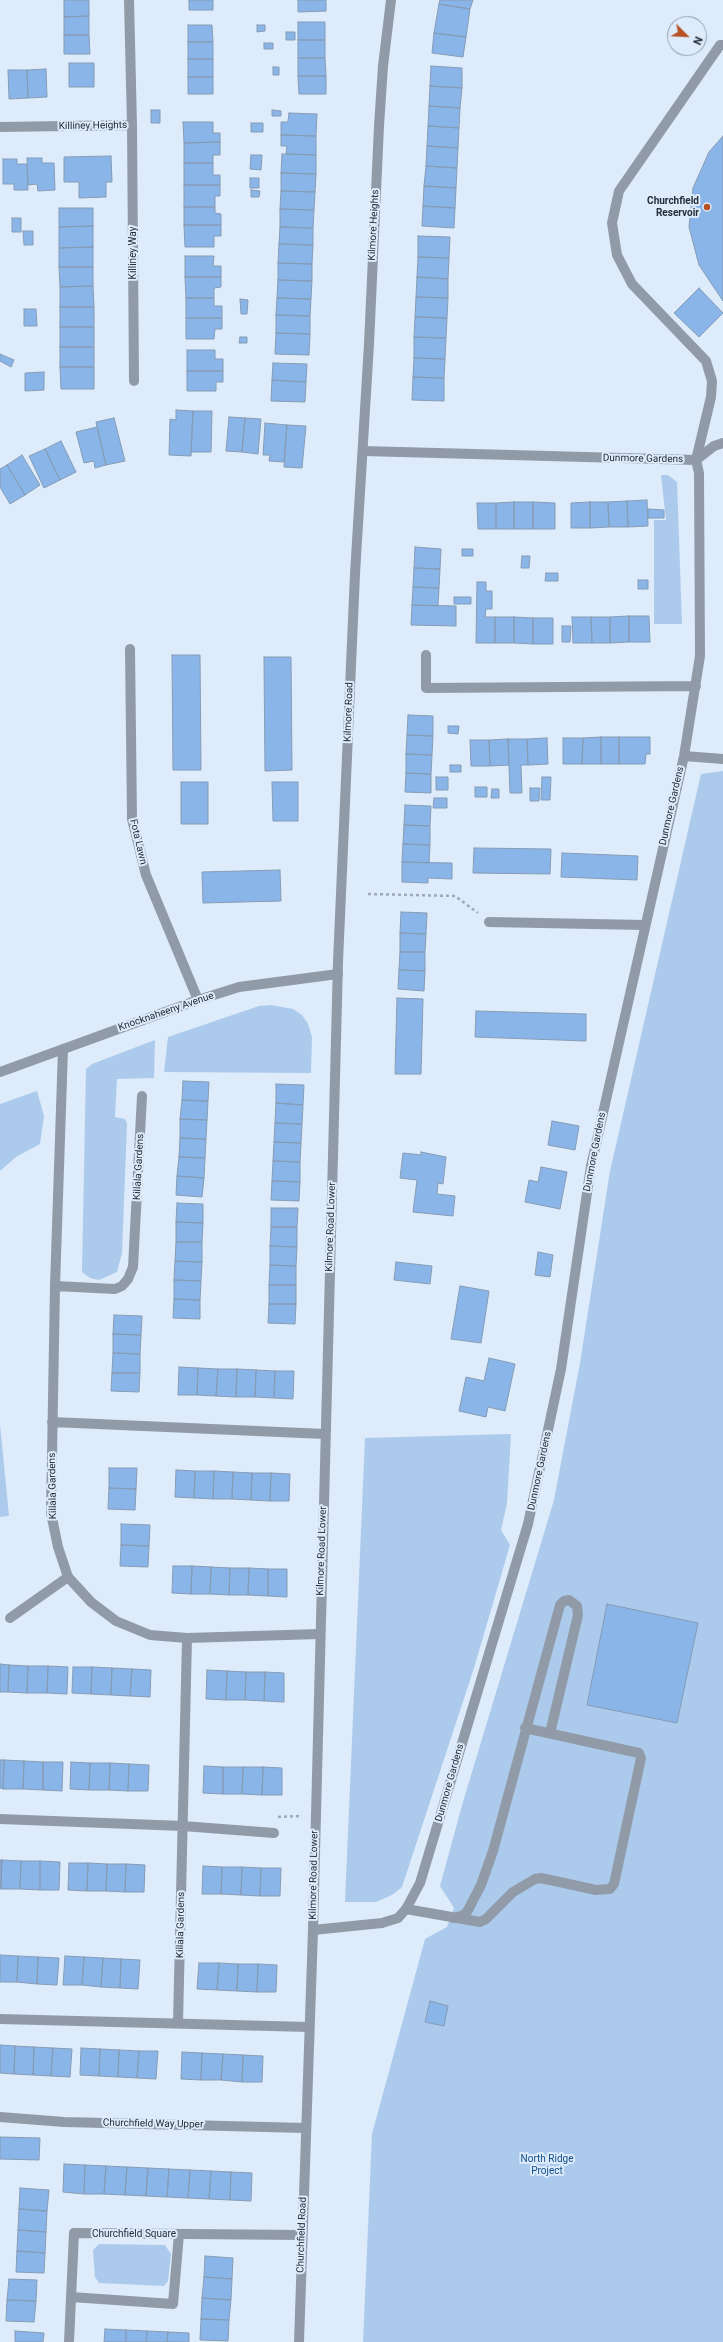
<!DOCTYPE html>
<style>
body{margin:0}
#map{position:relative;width:723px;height:2342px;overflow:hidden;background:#ddebfb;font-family:Roboto,sans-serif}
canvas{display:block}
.north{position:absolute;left:667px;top:16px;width:40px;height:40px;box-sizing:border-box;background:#ddebfb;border:1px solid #939fad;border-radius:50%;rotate:114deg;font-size:11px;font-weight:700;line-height:16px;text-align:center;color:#252d38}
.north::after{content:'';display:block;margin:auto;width:14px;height:18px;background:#b85225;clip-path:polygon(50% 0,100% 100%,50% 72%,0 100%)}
</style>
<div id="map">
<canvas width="723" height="2342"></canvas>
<div class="north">N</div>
</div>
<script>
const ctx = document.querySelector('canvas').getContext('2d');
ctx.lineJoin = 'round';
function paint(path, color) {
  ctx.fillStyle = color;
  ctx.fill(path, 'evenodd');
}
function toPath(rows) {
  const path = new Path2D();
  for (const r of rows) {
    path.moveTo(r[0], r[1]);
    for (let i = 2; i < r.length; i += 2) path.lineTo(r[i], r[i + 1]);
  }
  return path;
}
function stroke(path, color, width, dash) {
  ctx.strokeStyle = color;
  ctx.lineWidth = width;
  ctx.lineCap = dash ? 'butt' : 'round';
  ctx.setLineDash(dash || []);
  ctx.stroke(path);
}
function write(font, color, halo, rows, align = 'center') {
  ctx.font = font + ' Roboto,sans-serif';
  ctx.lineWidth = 4;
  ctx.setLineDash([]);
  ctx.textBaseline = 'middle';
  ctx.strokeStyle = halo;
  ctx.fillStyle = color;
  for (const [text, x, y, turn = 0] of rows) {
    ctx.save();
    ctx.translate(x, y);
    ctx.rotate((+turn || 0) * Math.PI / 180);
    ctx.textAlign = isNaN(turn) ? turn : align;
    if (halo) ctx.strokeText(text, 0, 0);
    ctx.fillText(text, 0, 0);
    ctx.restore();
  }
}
paint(toPath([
 [661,475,668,475,677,482,682,624,654,624,654,520,666,520],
 [723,771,723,2342,363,2342,372,2134,425,1939,447,1927,454,1908,440,1886,463,1802,554,1500,580,1363,610,1171,701,774],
 [271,1005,293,1009,302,1015,308,1024,312,1037,311,1073,164,1072,168,1037,259,1006],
 [155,1040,154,1078,117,1079,115,1117,125,1119,127,1124,122,1253,117,1272,99,1280,90,1278,82,1272,86,1069,92,1064],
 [37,1091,44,1116,40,1144,16,1157,0,1171,0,1104],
 [0,1424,9,1516,0,1517],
 [511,1434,507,1503,501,1530,510,1545,474,1668,402,1887,392,1895,376,1902,345,1902,365,1438],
 [99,2244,165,2245,171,2254,168,2281,164,2286,99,2283,95,2277,93,2250]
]), '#accaec');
const building = toPath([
 [64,0,89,0,89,16,64,17,64,0],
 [189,0,213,0,213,10,189,10,189,0],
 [298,0,326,0,326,11,298,12,298,0],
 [440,0,473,0,470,9,439,4,440,0],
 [439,4,470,9,466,37,434,33,439,4],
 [89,16,89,35,64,35,64,17,89,16],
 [298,22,325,22,325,40,298,40,298,22],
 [188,25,212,25,213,42,188,42,188,25],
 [257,25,265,25,265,31,257,32,257,25],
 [286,32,295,32,295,40,286,40,286,32],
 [434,33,466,37,463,57,432,53,434,33],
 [64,35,89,35,90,54,64,54,64,35],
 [298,40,325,40,325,58,298,58,298,40],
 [188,42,213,42,213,59,188,59,188,42],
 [264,43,273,43,273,49,264,49,264,43],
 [298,58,325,58,326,76,298,76,298,58],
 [188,59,213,59,213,77,188,77,188,59],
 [69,63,94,63,94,87,69,87,69,63],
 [431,66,462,68,462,88,430,86,431,66],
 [273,67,279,67,279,75,273,75,273,67],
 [46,69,47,97,28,98,27,70,46,69],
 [8,70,27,70,28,98,9,99,8,70],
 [298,76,326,76,326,94,299,94,298,76],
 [188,77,213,77,213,94,188,94,188,77],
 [430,86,462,88,460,108,429,106,430,86],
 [429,106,460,108,459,128,428,126,429,106],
 [151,110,160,110,160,123,151,123,151,110],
 [272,110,281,111,281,116,272,116,272,110],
 [289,113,317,114,316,136,281,135,281,122,288,122,289,113],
 [183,122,213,122,213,133,220,133,220,142,184,143,183,122],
 [251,123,263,123,263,132,251,132,251,123],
 [428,126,459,128,458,148,427,146,428,126],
 [281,135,316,136,316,155,286,154,287,146,281,146,281,135],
 [723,136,723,301,699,265,689,227,693,188,709,152,723,136],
 [220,142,220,155,213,155,213,163,184,163,184,143,220,142],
 [427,146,458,148,457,168,426,166,427,146],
 [282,154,316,155,316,174,281,173,282,154],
 [251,155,262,155,261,170,250,169,251,155],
 [111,156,112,182,106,182,106,197,79,198,79,182,64,182,64,157,111,156],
 [27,158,42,158,42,163,54,163,55,190,38,191,37,184,28,185,27,158],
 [3,159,17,159,17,164,27,164,28,190,14,190,14,184,3,184,3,159],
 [184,163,213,163,213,175,220,175,220,185,184,185,184,163],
 [426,166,457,168,456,188,424,186,426,166],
 [281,173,316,174,315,192,281,191,281,173],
 [250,178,259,178,259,188,250,188,250,178],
 [184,185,220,185,220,196,215,196,215,207,184,207,184,185],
 [424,186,456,188,455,208,423,206,424,186],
 [251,190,260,191,259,197,251,197,251,190],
 [281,191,315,192,314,210,280,209,281,191],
 [423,206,455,208,454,228,422,226,423,206],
 [184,207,215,207,215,213,221,214,221,225,184,225,184,207],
 [59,208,93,208,93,226,59,227,59,208],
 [280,209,314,210,313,228,280,227,280,209],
 [12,218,21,218,21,232,12,232,12,218],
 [184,225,221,225,221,236,214,236,214,247,185,247,184,225],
 [93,226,93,247,59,248,59,227,93,226],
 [280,227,313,228,313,245,279,244,280,227],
 [23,231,33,231,33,245,24,245,23,231],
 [418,236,450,237,449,258,418,257,418,236],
 [279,244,313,245,312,264,278,263,279,244],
 [93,247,93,267,59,267,59,248,93,247],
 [185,256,214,256,213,266,221,266,221,277,185,277,185,256],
 [418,257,449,258,448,279,417,277,418,257],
 [278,263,312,264,312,281,278,280,278,263],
 [59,267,93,267,93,286,60,287,59,267],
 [185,277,221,277,221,287,214,288,214,298,186,298,185,277],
 [417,277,448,279,448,298,416,297,417,277],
 [278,280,312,281,311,299,277,298,278,280],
 [93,286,94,307,60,307,60,287,93,286],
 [699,288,723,313,699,337,674,313,699,288],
 [416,297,448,298,447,318,415,317,416,297],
 [186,298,214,298,214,306,222,306,222,318,186,318,186,298],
 [277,298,311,299,310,316,276,315,277,298],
 [240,299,248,300,247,314,241,314,240,299],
 [60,307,94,307,94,327,60,327,60,307],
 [24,309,36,309,37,326,24,326,24,309],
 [276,315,310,316,310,334,276,333,276,315],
 [415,317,447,318,446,338,414,337,415,317],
 [186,318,222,318,222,329,215,329,214,339,186,339,186,318],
 [60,327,94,327,94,347,60,347,60,327],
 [276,333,310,334,309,355,275,354,276,333],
 [240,337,247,337,247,343,239,343,240,337],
 [414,337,446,338,445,359,414,358,414,337],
 [60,347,94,347,94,367,60,367,60,347],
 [187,350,215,350,215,359,223,359,223,371,187,371,187,350],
 [0,354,14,360,11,367,0,361,0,354],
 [414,358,445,359,444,378,413,377,414,358],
 [273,363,307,364,306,382,272,380,273,363],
 [60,367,94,367,94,389,61,389,60,367],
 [187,371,223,371,223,382,216,382,216,391,187,391,187,371],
 [44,372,44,390,25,391,25,373,44,372],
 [413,377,444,378,444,401,412,400,413,377],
 [272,380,306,382,305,402,271,401,272,380],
 [176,410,193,411,191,456,169,455,170,419,176,420,176,410],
 [193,411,212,411,211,452,191,452,193,411],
 [229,417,245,418,242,452,226,451,229,417],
 [114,418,125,461,106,465,96,422,114,418],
 [245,418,261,419,258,454,242,452,245,418],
 [265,423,287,425,284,462,269,461,270,455,263,455,265,423],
 [287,425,306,426,302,468,284,467,287,425],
 [97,427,106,465,95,468,94,461,84,463,76,432,97,427],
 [61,441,76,472,60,480,45,449,61,441],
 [45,449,60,480,44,488,29,456,45,449],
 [22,455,40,485,25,495,7,465,22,455],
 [7,465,25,495,10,504,0,487,0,469,7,465],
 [647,500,648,526,628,527,627,501,647,500],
 [627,501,628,527,609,527,608,502,627,501],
 [514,502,533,502,533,529,514,529,514,502],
 [514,502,514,529,496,529,496,503,514,502],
 [533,502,555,503,555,529,533,529,533,502],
 [590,502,608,502,609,527,590,528,590,502],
 [590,502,590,528,571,528,571,503,590,502],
 [477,503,496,503,496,529,478,529,477,503],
 [648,509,664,510,664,518,648,518,648,509],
 [415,547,441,549,440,569,414,568,415,547],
 [462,549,473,549,473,556,462,556,462,549],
 [522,556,530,556,529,568,521,568,522,556],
 [414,568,440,569,439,588,413,587,414,568],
 [546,573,558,573,558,581,545,581,546,573],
 [638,580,648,580,648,589,638,589,638,580],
 [477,582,486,582,486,591,492,591,492,609,486,609,485,617,495,617,495,643,476,643,477,582],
 [413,587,439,588,438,606,412,605,413,587],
 [454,597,471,597,471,604,454,604,454,597],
 [412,605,456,606,456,626,411,625,412,605],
 [629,616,649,616,650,642,629,642,629,616],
 [629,616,629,642,610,643,610,617,629,616],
 [495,617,514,617,514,643,495,643,495,617],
 [514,617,533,618,533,644,514,643,514,617],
 [572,617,591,617,592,643,573,643,572,617],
 [591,617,610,617,610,643,592,643,591,617],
 [533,618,553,618,553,644,533,644,533,618],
 [562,626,571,626,570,642,562,642,562,626],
 [172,655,200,655,201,770,173,770,172,655],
 [264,657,291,657,292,770,265,771,264,657],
 [408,715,433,716,433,736,407,735,408,715],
 [448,726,459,726,458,734,448,733,448,726],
 [407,735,433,736,432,755,406,754,407,735],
 [601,737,601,764,582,764,583,738,601,737],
 [601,737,619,737,619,764,601,764,601,737],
 [619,737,650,737,650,754,646,754,645,764,619,764,619,737],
 [547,738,548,764,528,765,527,739,547,738],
 [563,738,583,738,582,764,563,764,563,738],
 [508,739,509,765,490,766,489,740,508,739],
 [508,739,527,739,528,765,521,765,522,793,510,793,508,739],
 [470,740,489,740,490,766,471,766,470,740],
 [406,754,432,755,431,774,406,773,406,754],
 [450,765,461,765,461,772,450,772,450,765],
 [406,773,431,774,431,793,405,792,406,773],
 [436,777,448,777,448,790,436,790,436,777],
 [542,777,551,777,550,800,541,800,542,777],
 [181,782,208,782,208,824,181,824,181,782],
 [272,782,298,782,298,821,273,821,272,782],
 [475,787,487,787,487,797,475,797,475,787],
 [530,788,540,788,539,801,530,801,530,788],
 [492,789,499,789,499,798,491,798,492,789],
 [434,798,447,798,447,808,433,808,434,798],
 [405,805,431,806,430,826,404,825,405,805],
 [404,825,430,826,430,845,403,844,404,825],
 [403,844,430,845,429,863,402,862,403,844],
 [474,848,551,849,550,874,473,873,474,848],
 [562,853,638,856,637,880,561,877,562,853],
 [402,862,452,863,452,879,428,878,428,883,402,882,402,862],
 [280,870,281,901,203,903,202,872,280,870],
 [401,912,427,913,426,934,400,933,401,912],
 [400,933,426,934,425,952,400,952,400,933],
 [400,952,425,952,425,971,399,970,400,952],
 [399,970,425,971,424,991,398,989,399,970],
 [397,998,423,999,421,1074,395,1074,397,998],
 [476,1011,586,1014,586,1041,475,1037,476,1011],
 [183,1081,209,1082,208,1101,182,1100,183,1081],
 [276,1084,304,1085,303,1105,276,1103,276,1084],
 [182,1100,208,1101,207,1120,180,1119,182,1100],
 [276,1103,303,1105,302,1124,275,1123,276,1103],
 [180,1119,207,1120,206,1139,180,1138,180,1119],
 [552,1121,579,1126,575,1150,548,1145,552,1121],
 [275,1123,302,1124,301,1143,274,1142,275,1123],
 [180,1138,206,1139,205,1158,179,1157,180,1138],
 [274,1142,301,1143,300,1162,273,1161,274,1142],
 [421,1152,446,1157,443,1184,438,1183,437,1194,455,1196,453,1216,413,1212,417,1180,400,1178,403,1153,421,1155,421,1152],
 [179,1157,205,1158,204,1178,177,1176,179,1157],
 [273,1161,300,1162,300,1182,272,1181,273,1161],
 [541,1167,567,1172,560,1209,525,1202,529,1180,538,1182,541,1167],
 [177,1176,204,1178,202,1197,176,1195,177,1176],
 [272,1181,300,1182,299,1201,271,1200,272,1181],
 [177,1203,203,1204,203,1223,176,1222,177,1203],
 [271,1208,298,1208,297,1227,271,1227,271,1208],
 [176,1222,203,1223,202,1242,176,1242,176,1222],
 [271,1227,297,1227,297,1247,270,1246,271,1227],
 [176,1242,202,1242,202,1262,175,1261,176,1242],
 [270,1246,297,1247,296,1266,270,1265,270,1246],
 [538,1252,553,1255,550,1277,535,1275,538,1252],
 [175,1261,202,1262,201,1281,174,1280,175,1261],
 [396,1262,432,1266,430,1284,394,1280,396,1262],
 [270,1265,296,1266,296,1285,269,1285,270,1265],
 [174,1280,201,1281,200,1300,174,1299,174,1280],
 [269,1285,296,1285,296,1304,269,1304,269,1285],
 [460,1286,489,1291,481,1343,451,1339,460,1286],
 [174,1299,200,1300,200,1319,173,1318,174,1299],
 [269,1304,296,1304,295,1324,268,1323,269,1304],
 [114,1315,142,1316,141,1335,113,1334,114,1315],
 [113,1334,141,1335,140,1354,113,1353,113,1334],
 [113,1353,140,1354,140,1373,112,1373,113,1353],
 [489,1358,515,1364,505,1411,488,1407,486,1417,459,1411,466,1377,484,1381,489,1358],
 [179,1367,198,1368,197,1395,178,1395,179,1367],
 [198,1368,218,1369,216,1396,197,1395,198,1368],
 [218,1369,237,1369,236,1397,216,1396,218,1369],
 [237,1369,256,1370,255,1397,236,1397,237,1369],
 [256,1370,275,1371,274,1398,255,1397,256,1370],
 [275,1371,294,1371,293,1399,274,1398,275,1371],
 [112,1373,140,1373,139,1392,111,1391,112,1373],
 [109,1468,137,1468,136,1489,109,1488,109,1468],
 [176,1470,195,1471,194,1498,175,1497,176,1470],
 [195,1471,214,1471,213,1499,194,1498,195,1471],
 [214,1471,233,1472,232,1499,213,1499,214,1471],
 [233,1472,252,1473,251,1500,232,1499,233,1472],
 [252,1473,271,1473,270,1501,251,1500,252,1473],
 [271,1473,290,1474,289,1501,270,1501,271,1473],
 [109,1488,136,1489,135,1510,108,1509,109,1488],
 [121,1524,150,1525,149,1546,121,1545,121,1524],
 [121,1545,149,1546,148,1567,120,1566,121,1545],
 [173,1566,192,1566,191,1594,172,1593,173,1566],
 [192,1566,211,1567,210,1594,191,1594,192,1566],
 [211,1567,230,1568,229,1595,210,1594,211,1567],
 [230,1568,249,1568,248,1595,229,1595,230,1568],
 [249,1568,268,1569,268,1596,248,1595,249,1568],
 [268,1569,287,1569,287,1597,268,1596,268,1569],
 [607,1604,698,1623,677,1723,587,1705,607,1604],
 [0,1664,9,1665,8,1692,0,1692,0,1664],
 [9,1665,28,1666,27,1693,8,1692,9,1665],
 [28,1666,48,1666,47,1693,27,1693,28,1666],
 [48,1666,68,1667,67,1694,47,1693,48,1666],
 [73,1667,92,1667,91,1694,72,1693,73,1667],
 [92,1667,112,1668,111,1695,91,1694,92,1667],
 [112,1668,132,1669,130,1696,111,1695,112,1668],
 [132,1669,151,1670,150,1697,130,1696,132,1669],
 [207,1670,227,1671,226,1700,206,1699,207,1670],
 [227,1671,246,1672,245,1700,226,1700,227,1671],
 [246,1672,265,1672,264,1701,245,1700,246,1672],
 [265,1672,284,1673,284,1702,264,1701,265,1672],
 [0,1760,4,1760,3,1789,0,1788,0,1760],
 [4,1760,24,1761,23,1789,3,1789,4,1760],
 [24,1761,43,1762,43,1790,23,1789,24,1761],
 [43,1762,63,1762,62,1791,43,1790,43,1762],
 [71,1762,90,1763,89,1790,70,1789,71,1762],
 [90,1763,110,1763,109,1790,89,1790,90,1763],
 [110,1763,129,1764,128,1791,109,1790,110,1763],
 [129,1764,149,1765,148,1791,128,1791,129,1764],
 [204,1766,223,1767,223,1794,203,1793,204,1766],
 [223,1767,243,1767,242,1794,223,1794,223,1767],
 [243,1767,263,1767,262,1795,242,1794,243,1767],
 [263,1767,282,1768,282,1795,262,1795,263,1767],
 [0,1860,2,1860,1,1889,0,1889,0,1860],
 [2,1860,21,1861,20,1889,1,1889,2,1860],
 [21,1861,40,1861,40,1890,20,1889,21,1861],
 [40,1861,60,1862,59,1890,40,1890,40,1861],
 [69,1863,88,1863,87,1891,68,1890,69,1863],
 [88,1863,107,1864,106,1891,87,1891,88,1863],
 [107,1864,126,1864,125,1892,106,1891,107,1864],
 [126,1864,145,1865,144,1892,125,1892,126,1864],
 [203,1866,222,1867,221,1894,202,1894,203,1866],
 [222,1867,242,1867,241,1895,221,1894,222,1867],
 [242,1867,261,1868,260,1896,241,1895,242,1867],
 [261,1868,281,1868,280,1896,260,1896,261,1868],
 [0,1955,18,1956,17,1982,0,1982,0,1955],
 [18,1956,38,1957,37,1984,17,1982,18,1956],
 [65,1956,84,1957,82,1985,63,1985,65,1956],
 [38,1957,59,1958,57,1985,37,1984,38,1957],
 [84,1957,103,1958,101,1987,82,1985,84,1957],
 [103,1958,121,1959,120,1988,101,1987,103,1958],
 [121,1959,140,1960,138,1989,120,1988,121,1959],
 [199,1963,219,1963,217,1990,197,1989,199,1963],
 [219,1963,238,1964,237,1991,217,1990,219,1963],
 [238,1964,258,1964,257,1992,237,1991,238,1964],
 [258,1964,277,1965,276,1992,257,1992,258,1964],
 [430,2001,448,2006,444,2026,425,2022,430,2001],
 [0,2045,15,2046,14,2074,0,2073,0,2045],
 [15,2046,34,2047,33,2075,14,2074,15,2046],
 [34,2047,53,2048,51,2076,33,2075,34,2047],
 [53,2048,72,2049,70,2077,51,2076,53,2048],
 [81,2048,100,2049,99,2076,80,2075,81,2048],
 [100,2049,119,2050,118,2077,99,2076,100,2049],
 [119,2050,139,2051,137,2078,118,2077,119,2050],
 [139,2051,158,2051,156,2079,137,2078,139,2051],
 [182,2052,202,2053,201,2080,181,2079,182,2052],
 [202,2053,223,2054,221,2080,201,2080,202,2053],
 [223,2054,243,2055,242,2082,221,2080,223,2054],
 [243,2055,263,2056,262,2082,242,2082,243,2055],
 [0,2137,40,2138,39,2160,0,2159,0,2137],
 [64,2164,85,2165,84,2194,63,2192,64,2164],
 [85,2165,106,2166,104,2194,84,2194,85,2165],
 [106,2166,127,2167,125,2195,104,2194,106,2166],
 [127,2167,148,2168,146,2196,125,2195,127,2167],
 [148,2168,169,2169,167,2197,146,2196,148,2168],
 [169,2169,190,2170,188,2198,167,2197,169,2169],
 [190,2170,211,2171,209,2199,188,2198,190,2170],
 [211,2171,231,2172,230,2200,209,2199,211,2171],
 [231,2172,252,2173,251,2201,230,2200,231,2172],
 [20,2188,49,2190,47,2211,19,2209,20,2188],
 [19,2209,47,2211,46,2232,18,2230,19,2209],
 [18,2230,46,2232,45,2253,17,2251,18,2230],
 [17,2251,45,2253,44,2273,16,2272,17,2251],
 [205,2256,233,2258,232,2279,204,2277,205,2256],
 [204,2277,232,2279,231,2300,202,2298,204,2277],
 [9,2279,37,2280,36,2301,7,2300,9,2279],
 [202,2298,231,2300,229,2320,201,2319,202,2298],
 [7,2300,36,2301,34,2322,6,2321,7,2300],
 [201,2319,229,2320,228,2341,200,2340,201,2319],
 [105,2329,126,2330,126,2342,104,2342,105,2329],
 [126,2330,147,2331,146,2342,126,2342,126,2330],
 [15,2331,44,2333,43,2342,15,2342,15,2331],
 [147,2331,168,2332,167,2342,146,2342,147,2331],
 [168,2332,189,2333,189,2342,167,2342,168,2332]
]);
paint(building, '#8ab5e8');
stroke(building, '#869cb5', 1);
stroke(toPath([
 [368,894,455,896,478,913],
 [278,1817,300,1816]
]), '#9da9b7', 2.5, [3, 3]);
stroke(toPath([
 [696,460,711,397,712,381,706,361,632,284,617,255,612,223,619,191,720,45,723,45],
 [10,1618,68,1577],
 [406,1909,480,1922,486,1919,513,1892,535,1879,541,1878,596,1890,610,1889,614,1884,641,1758,639,1753,525,1728],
 [453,1918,462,1916,467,1912,481,1885,493,1851,560,1605,564,1601,569,1600,577,1606,578,1615,550,1733]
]), '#919ba7', 10);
stroke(toPath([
 [132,125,134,381],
 [0,127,132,125,129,0],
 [696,460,714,446,723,443],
 [130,649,132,819,146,875,198,1000],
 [426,655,426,688,696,686],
 [684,756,723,759],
 [489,922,644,925],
 [63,1049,55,1286,51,1513,58,1547,68,1577,91,1602,116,1621,150,1635,187,1638,319,1634],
 [0,1072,198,1000,239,987,338,974],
 [55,1286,115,1289,122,1286,128,1279,133,1267,142,1096],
 [52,1422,325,1434],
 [0,1819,183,1826,274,1833],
 [313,1930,382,1923,398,1918,406,1909,420,1883,528,1524,561,1369,591,1166,684,756,700,656,699,473,696,460,363,451],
 [0,2019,309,2027],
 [178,2023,187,1638],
 [0,2117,64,2122,306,2128],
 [71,2297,173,2304,179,2234],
 [69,2342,74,2233,302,2235]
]), '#919ba7', 10);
stroke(toPath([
 [299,2342,313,1930,338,962,355,574,369,344,379,126,383,66,391,0]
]), '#919ba7', 10);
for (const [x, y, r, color] of [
 [707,207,4,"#b85225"]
]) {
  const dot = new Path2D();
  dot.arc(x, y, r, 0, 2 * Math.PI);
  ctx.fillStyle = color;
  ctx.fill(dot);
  stroke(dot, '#ddebfb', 1.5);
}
write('10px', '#252d38', '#ddebfb', [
 ["Killiney Heights",93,126,-1],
 ["Kilmore Heights",374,225,-87],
 ["Killiney Way",133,253,-90],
 ["Dunmore Gardens",643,459,1],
 ["Kilmore Road",349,712,-88],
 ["Dunmore Gardens",672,806,-77],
 ["Fota Lawn",138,842,77],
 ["Knocknaheeny Avenue",166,1012,-19],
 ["Dunmore Gardens",595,1152,-79],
 ["Killala Gardens",139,1167,-87],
 ["Kilmore Road Lower",331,1227,-88],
 ["Dunmore Gardens",540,1471,-78],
 ["Killala Gardens",53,1486,-91],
 ["Kilmore Road Lower",322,1551,-88],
 ["Dunmore Gardens",450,1783,-74],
 ["Kilmore Road Lower",314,1875,-89],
 ["Killala Gardens",181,1925,-89],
 ["Churchfield Way Upper",153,2124,1],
 ["Churchfield Square",134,2234],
 ["Churchfield Road",302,2235,-88]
]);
write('bold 10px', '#252d38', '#ddebfb', [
 ["Churchfield",699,201],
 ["Reservoir",699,213]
], 'right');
write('10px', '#0f4e8a', '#ddebfb', [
 ["North Ridge",547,2159],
 ["Project",547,2171]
]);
</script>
